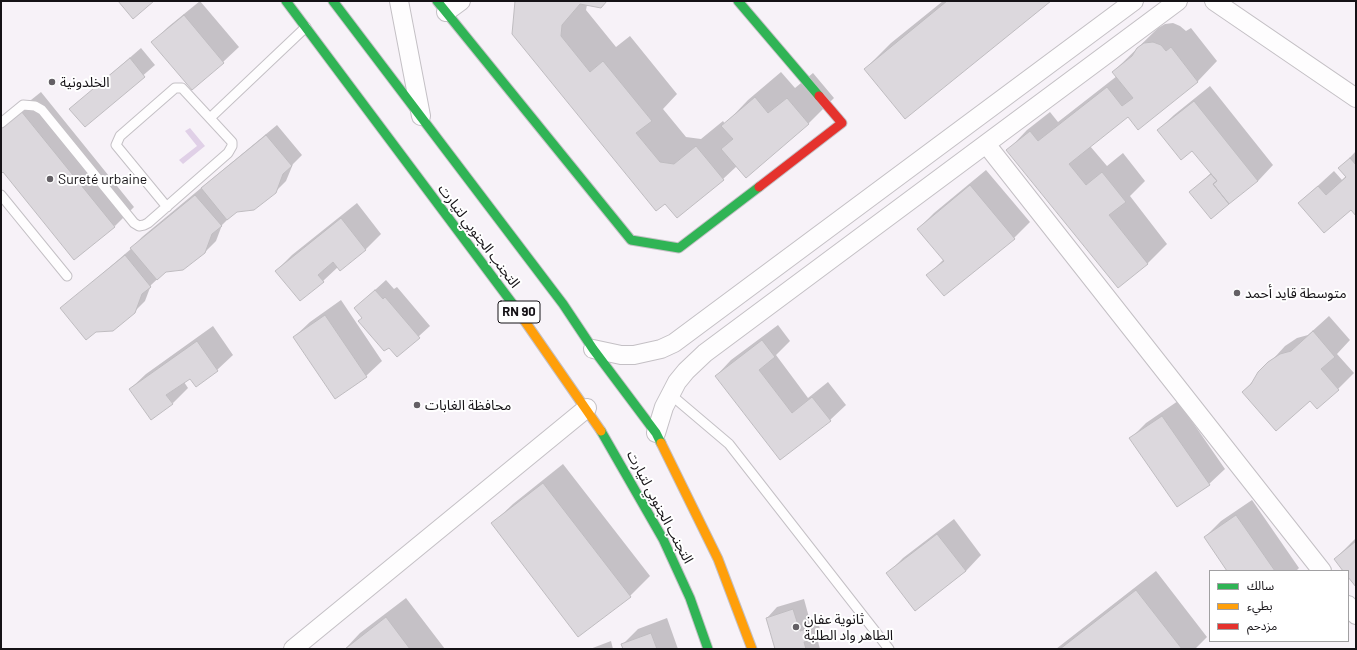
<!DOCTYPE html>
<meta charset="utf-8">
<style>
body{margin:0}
#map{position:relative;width:1357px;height:650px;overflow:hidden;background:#f7f2f8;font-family:Barlow,"Noto Sans Arabic",sans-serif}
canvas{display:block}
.frame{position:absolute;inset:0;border:2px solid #151216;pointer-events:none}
.legend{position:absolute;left:1209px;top:570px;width:140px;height:72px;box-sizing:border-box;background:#fff;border:1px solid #a1a0a2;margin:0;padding:5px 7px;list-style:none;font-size:12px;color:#151216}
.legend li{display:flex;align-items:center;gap:8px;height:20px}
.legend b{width:20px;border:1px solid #a1a0a2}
</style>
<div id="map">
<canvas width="1357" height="650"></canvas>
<div class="frame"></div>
<ul class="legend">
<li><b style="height:5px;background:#30b455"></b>سالك</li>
<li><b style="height:5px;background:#ff9f0a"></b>بطيء</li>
<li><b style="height:5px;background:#e5322d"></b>مزدحم</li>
</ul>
</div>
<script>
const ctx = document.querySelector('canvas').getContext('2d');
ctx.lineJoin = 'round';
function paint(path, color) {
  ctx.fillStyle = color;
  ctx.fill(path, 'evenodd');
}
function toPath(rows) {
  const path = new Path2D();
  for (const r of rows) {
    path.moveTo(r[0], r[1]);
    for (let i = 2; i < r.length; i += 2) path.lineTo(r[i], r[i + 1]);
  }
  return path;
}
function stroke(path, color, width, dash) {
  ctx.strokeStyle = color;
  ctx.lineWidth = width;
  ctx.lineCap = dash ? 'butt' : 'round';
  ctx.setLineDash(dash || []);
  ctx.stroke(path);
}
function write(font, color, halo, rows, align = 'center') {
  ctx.font = font + ' Barlow,"Noto Sans Arabic",sans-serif';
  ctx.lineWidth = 4;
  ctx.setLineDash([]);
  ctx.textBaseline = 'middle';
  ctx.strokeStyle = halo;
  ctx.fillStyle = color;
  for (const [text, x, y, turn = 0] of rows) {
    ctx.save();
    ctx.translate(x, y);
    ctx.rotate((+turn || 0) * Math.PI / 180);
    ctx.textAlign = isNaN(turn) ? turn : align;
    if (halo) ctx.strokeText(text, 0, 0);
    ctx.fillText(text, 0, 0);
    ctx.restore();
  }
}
paint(toPath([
 [190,128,205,146,183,164,179,160,197,146,185,131]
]), '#e0d0e7');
paint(toPath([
 [200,1,239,47,223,62,153,42,168,27],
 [516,1,607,1,587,5,586,10,616,47,630,36,677,94,663,109,686,137,701,139,723,121,725,124,748,100,781,72,795,88,813,73,834,98,809,123,746,176,737,166,723,179,677,217],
 [943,1,1050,1,865,69,891,43],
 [1173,23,1180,26,1186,31,1191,28,1217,61,1198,81,1138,128,1128,115,1090,146,1107,166,1123,153,1145,181,1130,196,1167,244,1148,263,1118,287,1008,150,1027,130,1050,112,1058,122,1117,76,1113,72,1158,28,1165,24],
 [141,48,155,65,85,126,71,109],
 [1210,86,1273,165,1258,181,1190,192,1211,173,1192,149,1158,130,1174,115],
 [41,92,134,207,115,226,3,171,1,173,1,124],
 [277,125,302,155,293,164,286,181,275,192,236,211,222,225,216,241,205,252,166,271,151,285,145,301,134,312,61,309,132,248,142,237],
 [1356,151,1356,214,1351,209,1299,203,1334,171,1342,180,1346,176,1340,168],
 [986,170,1030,222,1014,238,928,275,944,259,918,229,934,213],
 [357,203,381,234,366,249,340,270,338,267,323,281,276,271,292,255],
 [386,280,394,289,397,287,430,326,397,356,355,308],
 [341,300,382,361,366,376,294,337,310,322],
 [1329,316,1350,340,1337,354,1354,373,1338,389,1317,408,1310,400,1243,392,1285,346,1297,338,1308,335],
 [778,325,790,341,776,355,808,398,828,382,846,405,830,420,780,459,716,376,731,360],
 [213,326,233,355,217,370,190,377,184,382,188,388,173,403,130,389,146,374],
 [1178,401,1225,469,1209,484,1131,438,1146,423],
 [563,464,650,576,630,596,493,523,513,504],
 [1252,500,1299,568,1296,571,1229,571,1205,537,1221,521],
 [954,519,981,555,966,571,915,610,888,573,903,558],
 [1356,538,1356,586,1348,575,1348,571,1345,571,1335,559],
 [1156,571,1207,637,1195,649,1056,649],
 [406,598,445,649,345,649,360,633],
 [804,599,810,621,817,618,820,629,816,634,820,649,776,649,767,618,777,607],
 [667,618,678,649,624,649,623,644,638,629],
 [611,641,613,649,590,649]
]), '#0003');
const building = toPath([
 [118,1,154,1,133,19,118,1],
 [515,1,607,1,601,8,580,4,562,25,561,36,590,72,603,61,652,121,636,133,660,162,674,164,696,146,724,180,677,218,665,204,656,211,512,34,515,1],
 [947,1,1051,1,905,119,864,69,947,1],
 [184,15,224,63,192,90,151,42,184,15],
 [1153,42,1161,45,1166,51,1171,47,1198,82,1138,130,1128,117,1069,164,1086,185,1102,172,1126,202,1109,215,1148,264,1118,288,1006,150,1030,131,1038,141,1107,87,1122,106,1133,98,1112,72,1132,56,1137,48,1144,43,1153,42],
 [130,58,145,77,85,127,69,109,130,58],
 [755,97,768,113,787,98,809,124,746,178,721,149,733,139,721,126,755,97],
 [1194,101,1258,181,1229,204,1213,184,1217,181,1192,151,1181,160,1157,130,1194,101],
 [21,111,115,227,74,260,3,172,1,174,1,127,21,111],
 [266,135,292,166,283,174,276,193,254,210,237,212,227,220,201,188,266,135],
 [1350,158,1356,165,1356,216,1351,210,1324,233,1298,203,1318,186,1326,195,1346,177,1338,168,1350,158],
 [1211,174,1217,181,1213,184,1229,204,1211,219,1189,192,1211,174],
 [970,185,1015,239,944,296,926,275,944,261,917,229,970,185],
 [195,195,222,226,212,234,205,253,183,270,166,272,157,280,130,248,195,195],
 [341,218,366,250,340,271,333,262,318,275,324,282,300,301,275,271,341,218],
 [125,255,151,287,142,294,135,313,113,331,96,332,86,340,60,308,125,255],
 [375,290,383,299,385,297,420,338,397,357,389,348,384,351,358,321,362,318,354,308,375,290],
 [325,315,367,377,335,399,293,337,325,315],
 [1313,331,1335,357,1321,369,1339,390,1317,409,1310,401,1276,431,1242,392,1251,384,1258,372,1268,362,1280,354,1291,351,1313,331],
 [762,340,775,357,759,370,792,413,812,397,831,421,780,460,715,376,762,340],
 [197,341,218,371,196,387,190,379,166,395,173,404,151,420,129,389,197,341],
 [1162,416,1210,485,1177,507,1129,438,1162,416],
 [543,483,631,597,578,637,491,523,543,483],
 [1236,515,1275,571,1227,571,1204,537,1236,515],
 [937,534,966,571,915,611,886,573,937,534],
 [1356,541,1356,587,1348,577,1348,571,1343,571,1334,559,1356,541],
 [1136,590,1182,649,1060,649,1136,590],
 [793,609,800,631,807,629,810,641,804,642,806,649,775,649,766,618,793,609],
 [386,617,410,649,345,649,386,617],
 [651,633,657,649,623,649,621,644,651,633]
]);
paint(building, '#dcd8dd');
stroke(building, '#bfbcc0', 1);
const lane = toPath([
 [210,118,306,27],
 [1,123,23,105,35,106,42,110,134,223,139,226,144,225,148,223,228,153,232,146,232,142,182,88,175,88,120,136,116,145,167,207],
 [1,195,67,276],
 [670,394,729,444,889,649]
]);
const street = toPath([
 [399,1,421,116],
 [1214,1,1356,98],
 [446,12,461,1],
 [986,144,1322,571],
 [593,349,621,355,634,355,661,349,674,343,1134,1],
 [656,433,664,407,677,382,686,371,705,353,1178,1],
 [1348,605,1356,615],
 [293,649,587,408]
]);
const fast = toPath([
 [286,1,515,307],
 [333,1,563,304,593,349,656,433,661,443],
 [437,1,631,240,679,248,759,187],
 [738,1,819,96],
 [601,431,663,539,690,598,708,649]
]);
const slow = toPath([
 [515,307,601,431],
 [661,443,718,559,752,649]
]);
const jam = toPath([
 [759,187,842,123,819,96]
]);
stroke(lane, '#c4c0c5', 11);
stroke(street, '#c4c0c5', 20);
stroke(fast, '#c4c0c5', 11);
stroke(slow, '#c4c0c5', 11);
stroke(jam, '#c4c0c5', 11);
stroke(lane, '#fefdfe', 9);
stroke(street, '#fefdfe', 18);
stroke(fast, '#30b455', 9);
stroke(slow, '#ff9f0a', 9);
stroke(jam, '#e5322d', 9);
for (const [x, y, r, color] of [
 [52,82,4,"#646065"],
 [50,179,4,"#646065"],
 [1237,293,4,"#646065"],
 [417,405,4,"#646065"],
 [796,627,4,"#646065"]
]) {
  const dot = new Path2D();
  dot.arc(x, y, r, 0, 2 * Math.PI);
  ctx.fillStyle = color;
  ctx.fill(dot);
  stroke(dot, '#fff', 1.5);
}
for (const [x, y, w] of [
 [519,312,42]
]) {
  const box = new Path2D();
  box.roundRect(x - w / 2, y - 11, w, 22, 3);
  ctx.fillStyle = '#fff';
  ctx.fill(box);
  stroke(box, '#151216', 1);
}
write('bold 13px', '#151216', null, [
 ["RN 90",519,312]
]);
write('14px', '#151216', '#fff', [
 ["الخلدونية",60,82],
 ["Sureté urbaine",58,179],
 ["متوسطة قايد أحمد",1245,293],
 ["محافظة الغابات",425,405],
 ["ثانوية عفان",804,619],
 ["الطاهر واد الطلبة",804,635]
], 'left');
write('14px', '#151216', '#fff', [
 ["التجنب الجنوبي لتيارت",479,236,53],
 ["التجنب الجنوبي لتيارت",660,507,62]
]);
</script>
